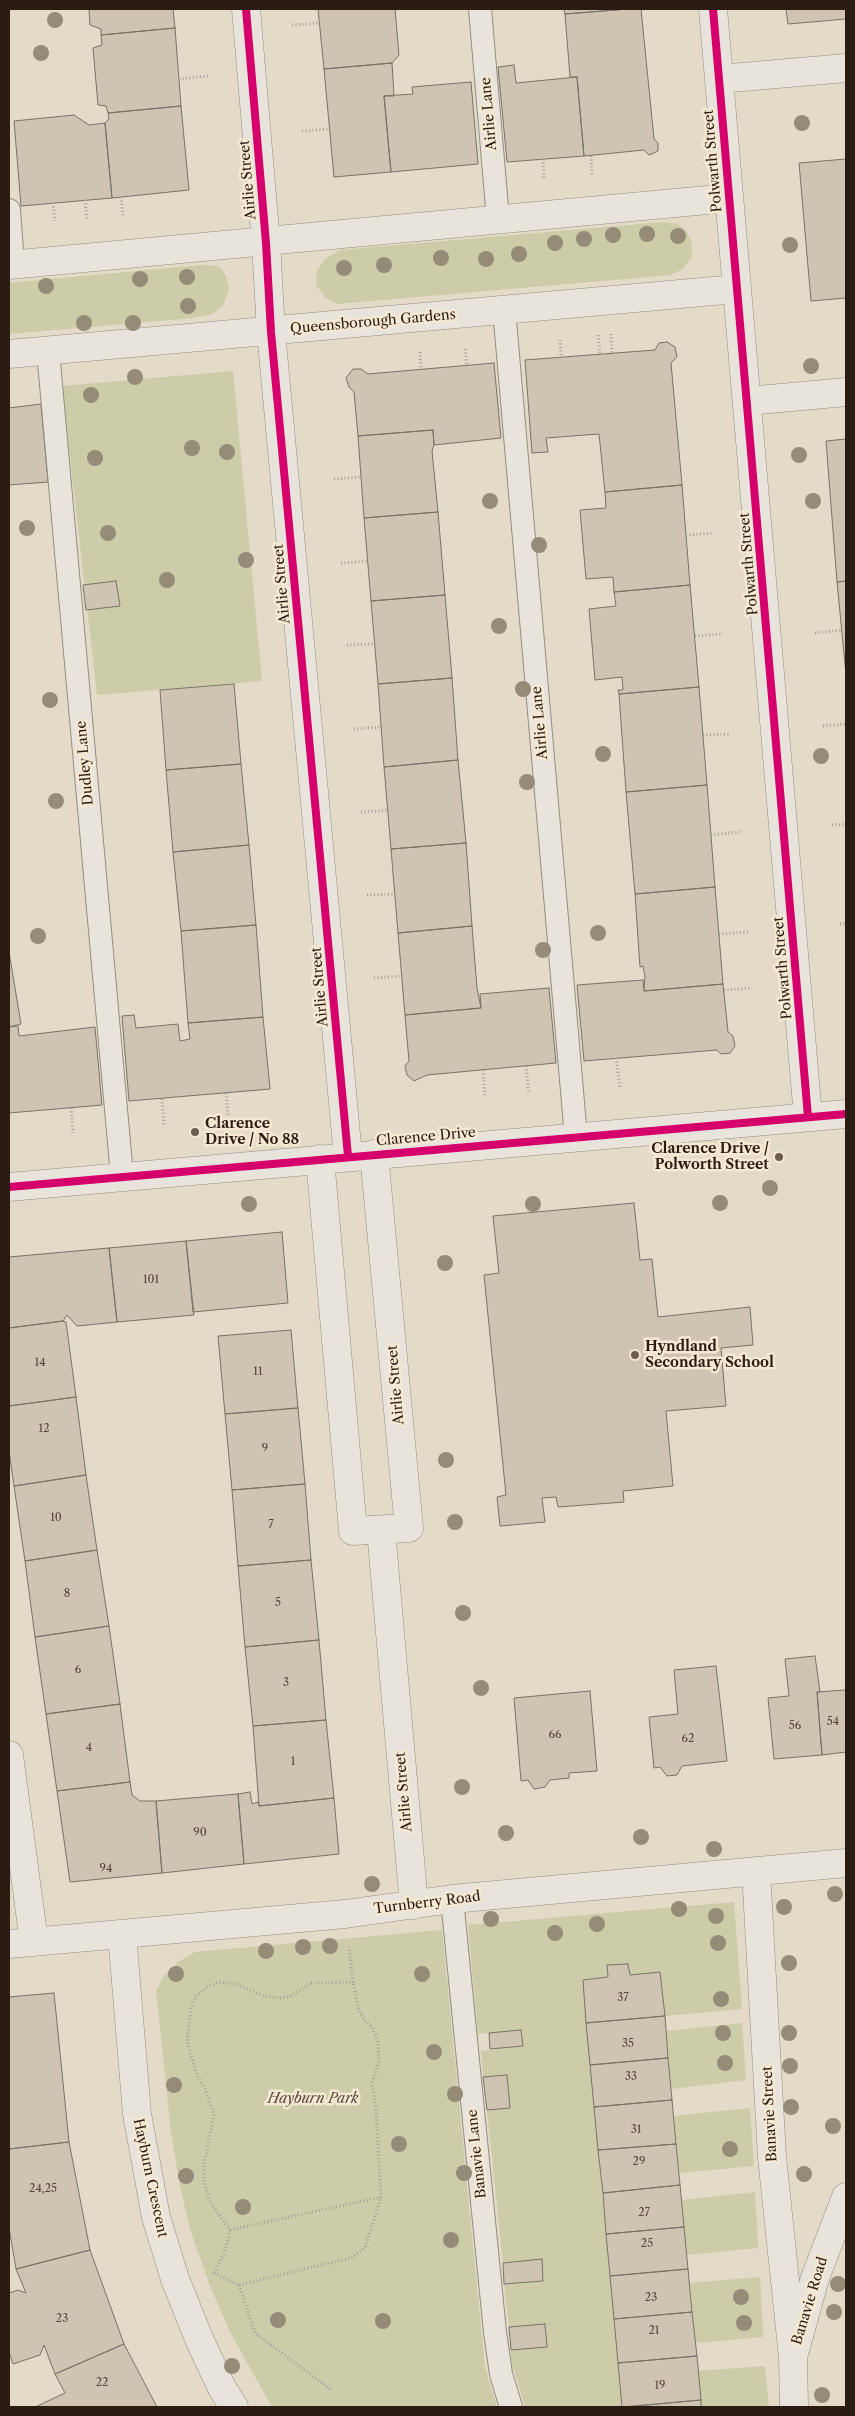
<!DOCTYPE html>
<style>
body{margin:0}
#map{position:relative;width:855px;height:2416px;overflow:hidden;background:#e3dac7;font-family:"Libre Caslon Text",serif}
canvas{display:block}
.frame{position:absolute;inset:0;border:10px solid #2b1b12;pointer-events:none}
</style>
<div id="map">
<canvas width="855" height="2416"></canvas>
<div class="frame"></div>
</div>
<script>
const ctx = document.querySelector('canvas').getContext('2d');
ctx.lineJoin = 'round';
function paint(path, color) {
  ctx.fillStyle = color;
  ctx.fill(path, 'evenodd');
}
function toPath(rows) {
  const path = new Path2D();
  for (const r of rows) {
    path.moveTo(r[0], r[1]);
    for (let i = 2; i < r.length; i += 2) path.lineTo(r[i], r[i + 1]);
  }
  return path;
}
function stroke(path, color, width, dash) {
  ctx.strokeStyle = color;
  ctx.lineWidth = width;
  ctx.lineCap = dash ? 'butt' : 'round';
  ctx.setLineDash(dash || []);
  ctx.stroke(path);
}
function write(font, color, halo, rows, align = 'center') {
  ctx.font = font + ' "Libre Caslon Text",serif';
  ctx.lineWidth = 5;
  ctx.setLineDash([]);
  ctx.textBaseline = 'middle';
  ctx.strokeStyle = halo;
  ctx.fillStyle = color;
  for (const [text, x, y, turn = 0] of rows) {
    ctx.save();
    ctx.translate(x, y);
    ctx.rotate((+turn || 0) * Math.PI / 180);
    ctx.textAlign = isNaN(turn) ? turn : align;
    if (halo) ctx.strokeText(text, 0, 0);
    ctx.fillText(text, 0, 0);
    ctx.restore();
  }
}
paint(toPath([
 [663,222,678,224,687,232,692,244,692,256,684,268,671,275,337,304,325,297,316,285,317,271,325,259,340,250],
 [201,265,219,266,225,274,229,288,224,304,213,314,193,318,9,334,9,283],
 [233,371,262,681,97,695,62,386],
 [734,1902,742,2009,665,2016,660,1972,630,1975,628,1964,607,1965,608,1977,583,1980,622,2407,525,2407,511,2360,511,2350,546,2347,545,2324,509,2327,504,2284,543,2281,542,2260,503,2263,487,2110,510,2108,507,2075,483,2077,481,2051,522,2046,521,2030,478,2034,468,1925],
 [442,1930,485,2367,497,2407,272,2407,230,2332,210,2286,190,2229,180,2186,171,2132,156,1991,164,1976,178,1962,195,1952],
 [742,2023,746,2080,671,2089,666,2031],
 [750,2108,754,2166,679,2173,674,2116],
 [755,2192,758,2248,687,2255,681,2200],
 [760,2277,763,2337,695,2343,690,2283],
 [765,2366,769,2407,701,2407,698,2371]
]), '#cccca9');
const building = toPath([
 [89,9,173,9,175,28,101,35,101,29,90,25,89,9],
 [318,9,395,9,399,55,392,63,324,69,318,9],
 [564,9,628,9,565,14,564,9],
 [628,9,641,9,654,139,658,143,658,151,649,155,644,150,584,156,577,77,570,77,565,14,628,9],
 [786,9,846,9,846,19,788,24,786,9],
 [175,28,181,106,108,113,106,106,98,105,93,48,102,45,101,35,175,28],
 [392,63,394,96,384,96,391,172,334,177,324,69,392,63],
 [514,65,516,83,577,77,584,156,507,162,498,67,514,65],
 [471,82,478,164,391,172,384,96,413,94,412,87,471,82],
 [181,106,189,190,112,198,105,123,109,119,108,113,181,106],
 [74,115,89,125,105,123,112,198,21,206,14,121,74,115],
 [846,159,846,298,811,301,799,163,846,159],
 [667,342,675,347,677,357,671,363,682,485,605,492,599,434,546,438,548,452,532,453,525,360,655,350,659,343,667,342],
 [494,363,501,438,434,445,433,430,358,436,354,392,349,387,346,378,353,369,361,369,368,374,494,363],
 [41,404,48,482,9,485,9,408,41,404],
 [433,430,434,445,432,451,438,512,364,518,358,436,433,430],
 [846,439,846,581,837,582,826,441,846,439],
 [682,485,690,585,614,592,613,577,586,579,580,510,606,508,605,492,682,485],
 [438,512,445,595,371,601,364,518,438,512],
 [116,581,120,606,86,610,83,585,116,581],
 [846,581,846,675,837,582,846,581],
 [690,585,699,687,619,694,618,690,623,690,622,677,595,680,589,609,616,606,614,592,690,585],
 [445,595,452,678,378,684,371,601,445,595],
 [452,678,458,760,384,767,378,684,452,678],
 [234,684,241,764,166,770,160,690,234,684],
 [699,687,707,785,626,792,619,694,699,687],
 [458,760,466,843,391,849,384,767,458,760],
 [241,764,249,845,173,852,166,770,241,764],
 [707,785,715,887,635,894,626,792,707,785],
 [466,843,472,926,398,933,391,849,466,843],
 [249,845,256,925,181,931,173,852,249,845],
 [715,887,723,984,644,991,645,976,643,966,640,967,635,894,715,887],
 [256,925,263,1017,188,1023,181,931,256,925],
 [472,926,477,988,481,1008,405,1015,398,933,472,926],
 [9,952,21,1024,9,1027,9,952],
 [643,980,644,991,723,984,728,1032,733,1036,735,1046,730,1053,721,1054,717,1050,584,1061,577,985,643,980],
 [549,988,556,1063,427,1075,414,1081,407,1075,405,1066,409,1061,405,1015,481,1008,480,994,549,988],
 [134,1015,136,1028,178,1024,180,1041,190,1039,188,1023,263,1017,270,1089,129,1101,122,1016,134,1015],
 [18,1026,19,1036,95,1027,102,1105,9,1113,9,1027,18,1026],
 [634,1203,640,1260,652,1259,658,1317,750,1307,753,1345,721,1348,726,1406,666,1411,673,1486,623,1491,624,1502,558,1507,556,1497,542,1498,545,1522,500,1526,497,1497,506,1495,484,1275,499,1273,493,1216,634,1203],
 [282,1232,288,1303,193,1312,186,1241,282,1232],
 [186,1241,194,1315,117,1322,109,1248,186,1241],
 [109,1248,117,1322,77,1326,67,1315,63,1321,9,1328,9,1257,109,1248],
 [63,1321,66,1322,76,1397,9,1406,9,1328,63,1321],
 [291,1330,298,1408,225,1414,218,1336,291,1330],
 [76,1397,86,1475,14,1486,9,1451,9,1406,76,1397],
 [298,1408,305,1484,232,1490,225,1414,298,1408],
 [86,1475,97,1550,25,1561,14,1486,86,1475],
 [305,1484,311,1560,238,1566,232,1490,305,1484],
 [97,1550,109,1626,35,1637,25,1561,97,1550],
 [311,1560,319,1640,245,1647,238,1566,311,1560],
 [109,1626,120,1704,46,1714,35,1637,109,1626],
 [319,1640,326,1720,253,1726,245,1647,319,1640],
 [815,1656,820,1692,817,1692,822,1755,774,1759,768,1698,789,1696,785,1659,815,1656],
 [716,1666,727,1761,682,1766,677,1775,667,1776,660,1767,654,1768,649,1717,678,1714,674,1670,716,1666],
 [846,1690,846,1752,822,1755,817,1692,846,1690],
 [590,1691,597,1771,569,1773,569,1778,550,1780,545,1787,534,1789,528,1780,521,1781,514,1698,590,1691],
 [120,1704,130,1782,57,1791,46,1714,120,1704],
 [326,1720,334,1798,259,1806,253,1726,326,1720],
 [130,1782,132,1795,140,1801,156,1801,162,1873,70,1882,57,1791,130,1782],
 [250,1792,252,1804,258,1802,259,1806,334,1798,339,1854,244,1864,238,1794,250,1792],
 [238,1794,244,1864,162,1873,156,1801,238,1794],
 [628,1964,630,1975,660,1972,665,2016,586,2023,583,1980,608,1977,607,1965,628,1964],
 [54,1993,69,2142,9,2149,9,1997,54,1993],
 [665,2016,668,2058,590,2065,586,2023,665,2016],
 [521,2030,523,2046,490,2049,489,2033,521,2030],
 [668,2058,672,2100,594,2107,590,2065,668,2058],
 [507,2075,510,2108,487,2110,483,2077,507,2075],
 [672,2100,676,2144,598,2150,594,2107,672,2100],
 [69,2142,90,2250,16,2269,9,2228,9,2149,69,2142],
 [676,2144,680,2185,603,2193,598,2150,676,2144],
 [680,2185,684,2227,606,2234,603,2193,680,2185],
 [684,2227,688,2269,610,2276,606,2234,684,2227],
 [90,2250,124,2344,55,2374,44,2345,40,2355,13,2364,9,2352,9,2293,18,2290,26,2293,16,2269,90,2250],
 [542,2259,543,2281,504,2284,503,2263,542,2259],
 [688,2269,692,2312,614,2319,610,2276,688,2269],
 [692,2312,697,2356,618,2363,614,2319,692,2312],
 [545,2324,547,2347,511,2350,509,2327,545,2324],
 [124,2344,157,2407,35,2407,65,2393,55,2374,124,2344],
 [697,2356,701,2400,622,2407,618,2363,697,2356],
 [701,2400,701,2407,626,2407,701,2400]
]);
paint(building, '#cfc3b2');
stroke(building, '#797268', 1);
const service = toPath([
 [480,9,498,219],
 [9,210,13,265],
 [504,309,576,1137],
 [48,351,122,1176],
 [452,1899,495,2332,501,2374,511,2407]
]);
const minor = toPath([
 [246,9,266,243,271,332,348,1156],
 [713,9,808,1117],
 [719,79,846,68],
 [9,265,729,198],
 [9,354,736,289],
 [748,401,846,392],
 [320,1159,353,1531,409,1528,374,1154],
 [381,1530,414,1905],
 [9,1755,34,1942],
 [756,1871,772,2157,793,2357],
 [122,1934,137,2114,156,2217,175,2279,200,2341,222,2388,234,2407],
 [9,1944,345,1914,452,1899,846,1863],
 [794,2407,793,2357,815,2278,846,2197]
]);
const tertiary = toPath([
 [9,1187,846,1114]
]);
stroke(service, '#938c80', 24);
stroke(minor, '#938c80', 29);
stroke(tertiary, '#938c80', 29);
stroke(toPath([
 [292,25,319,23],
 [179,79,208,76],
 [302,131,329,129],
 [591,156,592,175],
 [543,159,544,179],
 [121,197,123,216],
 [85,200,87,219],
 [53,203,55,221],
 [611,334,612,353],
 [598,335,600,354],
 [560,340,561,357],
 [465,349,467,365],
 [420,352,421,369],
 [334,479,361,477],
 [686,535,714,533],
 [341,563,368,561],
 [815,633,842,630],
 [695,636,723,634],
 [347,645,375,644],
 [823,726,846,724],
 [354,729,381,727],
 [703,735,731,734],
 [361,812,388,810],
 [832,825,846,824],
 [711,835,740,832],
 [367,895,395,894],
 [840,924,846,923],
 [719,934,748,932],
 [374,978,401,976],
 [724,990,752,988],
 [616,1058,620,1087],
 [526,1066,529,1094],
 [483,1070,485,1098],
 [226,1093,228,1115],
 [162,1099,164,1126],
 [71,1108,73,1133],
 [230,2230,210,2202,204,2181,204,2165,214,2115,205,2089,197,2075,187,2041,191,2008,196,1996,207,1987,219,1982,236,1984,264,1996,281,1998,291,1996,311,1983,353,1982,349,1947],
 [230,2230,381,2197,376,2109,372,2083,379,2062,378,2042,372,2027,364,2020,358,2006,353,1982],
 [214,2273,239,2285,351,2258,365,2248,381,2197],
 [214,2273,225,2252,230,2230],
 [239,2285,255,2333,331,2390]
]), '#a5a098', 3, [1, 2.5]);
stroke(service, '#e9e4db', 22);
stroke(minor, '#e9e4db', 28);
stroke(tertiary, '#e9e4db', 28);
stroke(toPath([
 [246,9,266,243,271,332,348,1156],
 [713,9,808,1117],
 [9,1187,846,1114]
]), '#d6006c', 8);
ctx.fillStyle = '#958c78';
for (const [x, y] of [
 [55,20],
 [41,53],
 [802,123],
 [647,234],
 [613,235],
 [678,236],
 [584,239],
 [555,243],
 [790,245],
 [519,254],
 [441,258],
 [486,259],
 [384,265],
 [344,268],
 [187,277],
 [140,279],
 [46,286],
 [188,306],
 [84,323],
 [133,323],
 [811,366],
 [135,377],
 [91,395],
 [192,448],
 [227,452],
 [799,455],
 [95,458],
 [490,501],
 [813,501],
 [27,528],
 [108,533],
 [539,545],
 [246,560],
 [167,580],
 [499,626],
 [523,689],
 [50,700],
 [603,754],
 [821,756],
 [527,782],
 [56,801],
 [598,933],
 [38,936],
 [543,950],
 [770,1188],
 [720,1203],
 [249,1204],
 [533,1204],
 [445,1263],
 [446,1460],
 [455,1522],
 [463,1613],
 [481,1688],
 [462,1787],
 [506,1833],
 [641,1837],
 [714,1849],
 [372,1884],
 [835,1894],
 [784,1907],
 [679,1909],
 [716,1916],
 [491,1919],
 [597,1924],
 [555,1933],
 [718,1943],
 [330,1946],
 [303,1947],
 [266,1951],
 [789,1963],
 [176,1974],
 [422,1974],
 [721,1999],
 [723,2033],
 [789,2033],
 [434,2052],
 [725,2063],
 [790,2066],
 [174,2085],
 [455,2094],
 [791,2107],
 [833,2126],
 [399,2144],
 [730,2149],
 [464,2173],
 [804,2174],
 [186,2176],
 [243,2207],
 [451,2240],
 [838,2284],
 [741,2297],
 [834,2312],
 [278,2320],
 [383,2321],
 [744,2323],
 [232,2366],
 [822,2395]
]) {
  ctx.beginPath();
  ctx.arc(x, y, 8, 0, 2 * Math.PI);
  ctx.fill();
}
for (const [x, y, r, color] of [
 [195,1132,5,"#6b5e51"],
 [779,1157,5,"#6b5e51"],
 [635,1355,5,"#6b5e51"]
]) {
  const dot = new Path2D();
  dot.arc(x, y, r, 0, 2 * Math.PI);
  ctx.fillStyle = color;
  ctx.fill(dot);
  stroke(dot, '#f5e9d3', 2);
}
write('11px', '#55463b', null, [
 ["101",151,1280],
 ["14",40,1363],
 ["11",258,1372],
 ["12",44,1429],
 ["9",265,1449],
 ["10",56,1518],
 ["7",271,1525],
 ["8",67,1594],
 ["5",278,1603],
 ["6",78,1670],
 ["3",286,1683],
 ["54",833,1722],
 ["56",795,1726],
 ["66",555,1735],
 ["62",688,1739],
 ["4",89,1748],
 ["1",293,1762],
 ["90",200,1833],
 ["94",106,1869],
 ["37",623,1998],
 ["35",628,2044],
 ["33",631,2077],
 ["31",636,2130],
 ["29",639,2162],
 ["24,25",43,2189],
 ["27",644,2213],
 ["25",647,2244],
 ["23",651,2298],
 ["23",62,2319],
 ["21",654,2331],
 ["22",102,2383],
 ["19",660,2386]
]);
write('14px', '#2b1b12', '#f5e9d3', [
 ["Airlie Lane",489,114,-95],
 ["Polwarth Street",713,161,-95],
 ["Airlie Street",248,180,-95],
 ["Queensborough Gardens",373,322,-5],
 ["Polwarth Street",749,564,-95],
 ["Airlie Street",282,584,-95],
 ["Airlie Lane",540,723,-95],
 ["Dudley Lane",85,763,-95],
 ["Polwarth Street",783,968,-95],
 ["Airlie Street",320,987,-95],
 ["Clarence Drive",426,1137,-5],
 ["Airlie Street",396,1385,-95],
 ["Airlie Street",404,1792,-95],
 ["Turnberry Road",427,1903,-7],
 ["Banavie Street",770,2114,-93],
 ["Banavie Lane",477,2154,-96],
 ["Hayburn Crescent",150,2178,78],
 ["Banavie Road",810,2301,-73]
]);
write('bold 14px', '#2b1b12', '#f5e9d3', [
 ["Clarence",205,1124],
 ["Drive / No 88",205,1140],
 ["Clarence Drive /",769,1149,"right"],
 ["Polworth Street",769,1165,"right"],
 ["Hyndland",645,1347],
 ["Secondary School",645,1363]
], 'left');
write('italic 14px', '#564d38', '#f5e9d3', [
 ["Hayburn Park",313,2099]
]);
</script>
